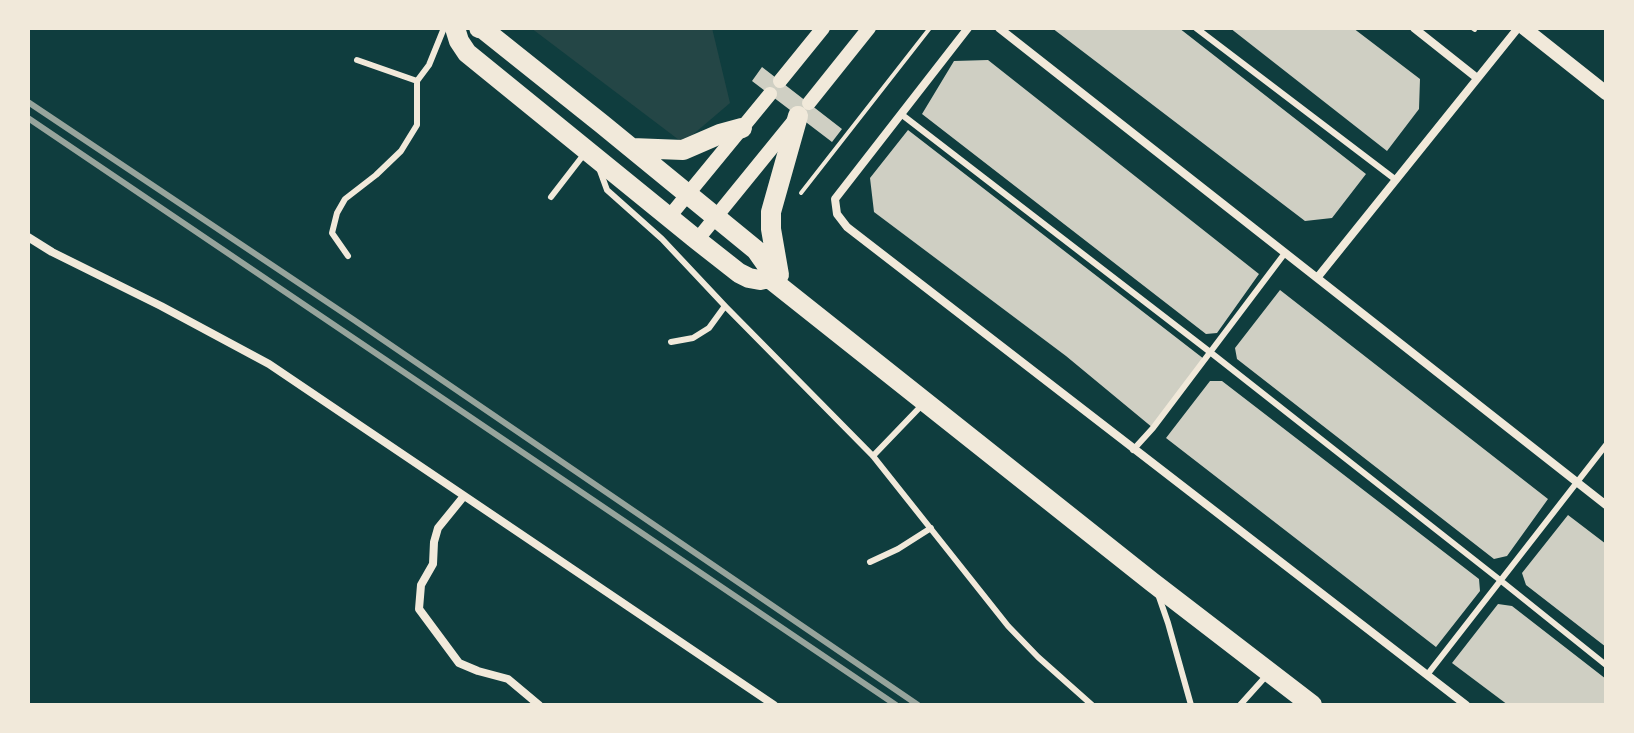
<!DOCTYPE html>
<style>
body{margin:0}
#map{position:relative;width:1634px;height:733px;overflow:hidden;background:#0f3d3e;font-family:"Roboto Condensed",sans-serif}
canvas{display:block}
.frame{position:absolute;inset:0;border:30px solid #f1e9da;pointer-events:none}
</style>
<div id="map">
<canvas width="1634" height="733"></canvas>
<div class="frame"></div>
</div>
<script>
const ctx = document.querySelector('canvas').getContext('2d');
ctx.lineJoin = 'round';
function paint(path, color) {
  ctx.fillStyle = color;
  ctx.fill(path, 'evenodd');
}
function toPath(rows) {
  const path = new Path2D();
  for (const r of rows) {
    path.moveTo(r[0], r[1]);
    for (let i = 2; i < r.length; i += 2) path.lineTo(r[i], r[i + 1]);
  }
  return path;
}
function stroke(path, color, width, dash) {
  ctx.strokeStyle = color;
  ctx.lineWidth = width;
  ctx.lineCap = dash ? 'butt' : 'round';
  ctx.setLineDash(dash || []);
  ctx.stroke(path);
}
paint(toPath([
 [531,28,712,28,730,103,683,143]
]), '#244646');
paint(toPath([
 [1052,28,1179,28,1366,174,1332,218,1305,221],
 [1230,28,1353,28,1420,79,1419,109,1387,151],
 [988,60,1259,274,1217,333,1206,334,922,114,954,61],
 [762,67,842,129,832,142,752,81],
 [908,130,1204,359,1153,428,1066,356,874,212,870,178],
 [1280,290,1548,499,1507,556,1494,559,1237,359,1235,348],
 [1210,381,1222,381,1479,579,1480,591,1436,647,1166,438],
 [1568,515,1606,544,1606,647,1526,585,1522,573],
 [1498,604,1512,606,1606,679,1606,705,1508,705,1452,663]
]), '#cfcfc3');
stroke(toPath([
 [1472,28,1475,30],
 [801,193,930,28]
]), '#f1e9da', 4);
stroke(toPath([
 [1196,28,1396,180],
 [357,60,417,81],
 [901,114,1210,352,1500,580,1606,665],
 [599,168,607,190,662,239,725,306,873,456,1008,626,1038,657,1092,705],
 [551,197,585,153],
 [348,256,332,233,337,213,345,199,376,175,401,151,417,125,417,81,429,65,444,28],
 [671,342,693,338,709,328,725,306],
 [1133,450,1153,428,1285,253],
 [873,456,923,404],
 [870,562,898,549,931,528],
 [1158,594,1168,623,1191,705],
 [1427,675,1606,445],
 [1240,705,1267,675]
]), '#f1e9da', 6);
stroke(toPath([
 [968,28,835,199,837,214,847,227,1466,705],
 [999,28,1606,505],
 [1414,28,1477,78],
 [28,237,52,252,161,306,269,364,774,705],
 [1317,278,1518,28],
 [464,496,438,528,434,542,433,564,421,585,419,609,459,663,478,671,508,679,539,705]
]), '#f1e9da', 8);
stroke(toPath([
 [1524,28,1606,93],
 [780,81,823,28],
 [809,103,869,28],
 [669,217,770,94],
 [697,240,793,122]
]), '#f1e9da', 14);
stroke(toPath([
 [455,28,459,41,467,53,697,240,739,273,749,278,760,280,769,278,1152,582,1312,705],
 [479,28,483,29,602,124,756,250,768,267,769,278],
 [632,148,683,150,720,134,742,128],
 [779,275,771,229,771,212,798,116]
]), '#f1e9da', 20);
stroke(toPath([
 [28,102,354,320,918,705],
 [28,118,896,705]
]), '#97a49c', 6);
</script>
